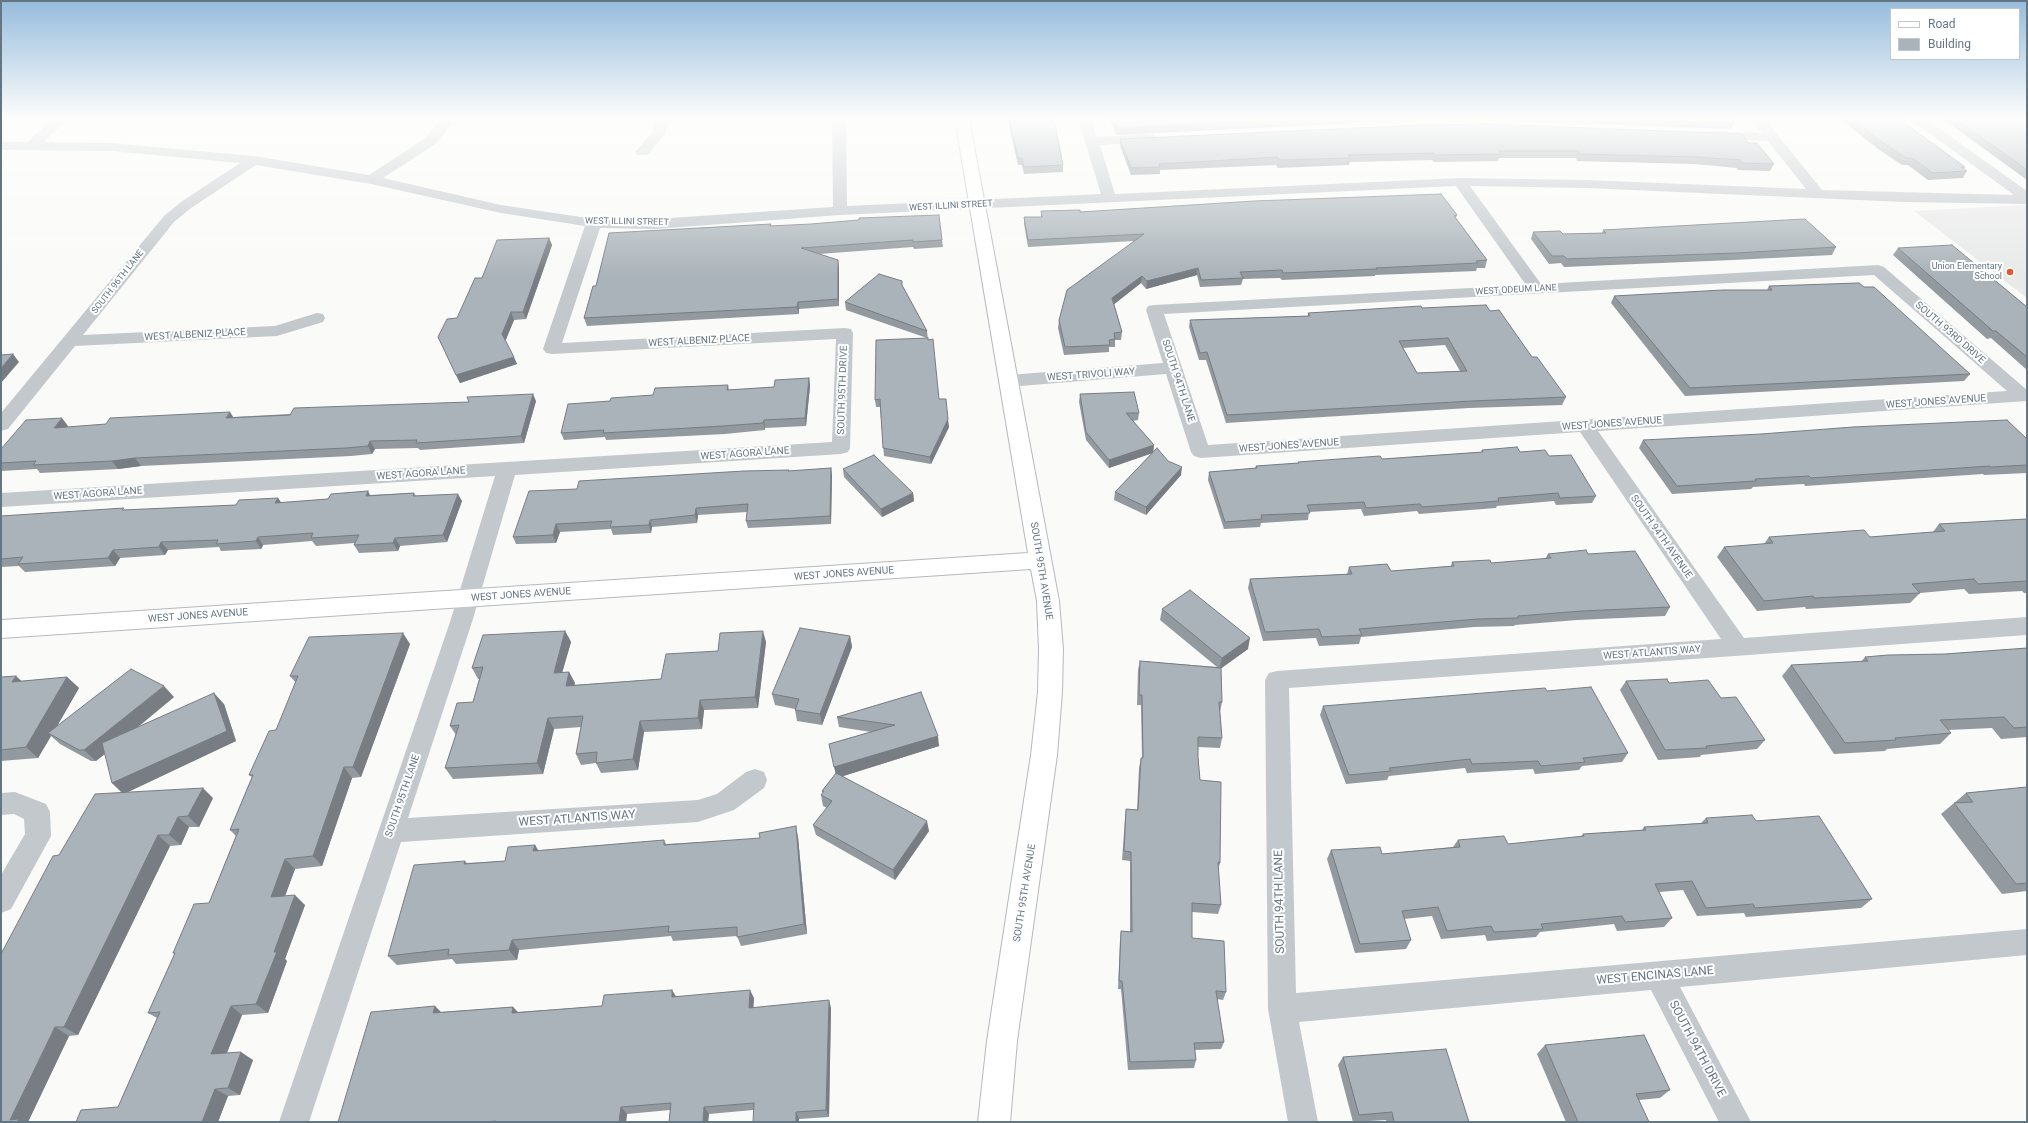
<!DOCTYPE html>
<style>
body{margin:0}
#map{position:relative;width:2028px;height:1123px;overflow:hidden;background:#fafaf8;font-family:Roboto,sans-serif}
canvas{display:block}
.frame{position:absolute;inset:0;border:2px solid #657683;pointer-events:none}
.legend{position:absolute;left:1890px;top:8px;width:130px;height:52px;box-sizing:border-box;background:#fff;border:1px solid #c1c8cd;margin:0;padding:5px 7px;list-style:none;font-size:12px;color:#657683}
.legend li{display:flex;align-items:center;gap:8px;height:20px}
.legend b{width:20px;border:1px solid #c1c8cd}
</style>
<div id="map">
<canvas width="2028" height="1123"></canvas>
<div class="frame"></div>
<ul class="legend">
<li><b style="height:5px;background:#fff"></b>Road</li>
<li><b style="height:11px;background:#aab3b9"></b>Building</li>
</ul>
</div>
<script>
const ctx = document.querySelector('canvas').getContext('2d');
ctx.lineJoin = 'round';
function paint(path, color) {
  ctx.fillStyle = color;
  ctx.fill(path, 'evenodd');
}
function toPath(rows) {
  const path = new Path2D();
  for (const r of rows) {
    path.moveTo(r[0], r[1]);
    for (let i = 2; i < r.length; i += 2) path.lineTo(r[i], r[i + 1]);
  }
  return path;
}
function stroke(path, color, width, dash) {
  ctx.strokeStyle = color;
  ctx.lineWidth = width;
  ctx.lineCap = dash ? 'butt' : 'round';
  ctx.setLineDash(dash || []);
  ctx.stroke(path);
}
function write(font, color, halo, rows, align = 'center') {
  ctx.font = font + ' Roboto,sans-serif';
  ctx.lineWidth = 4;
  ctx.setLineDash([]);
  ctx.textBaseline = 'middle';
  ctx.strokeStyle = halo;
  ctx.fillStyle = color;
  for (const [text, x, y, turn = 0] of rows) {
    ctx.save();
    ctx.translate(x, y);
    ctx.rotate((+turn || 0) * Math.PI / 180);
    ctx.textAlign = isNaN(turn) ? turn : align;
    if (halo) ctx.strokeText(text, 0, 0);
    ctx.fillText(text, 0, 0);
    ctx.restore();
  }
}
paint(toPath([
 [2027,205,2027,298,1914,211]
]), '#e8e9e9');
const secondary = toPath([
 [955,119,969,119,1059,601,1063,649,1062,692,1057,755,1017,1041,1010,1122,978,1122,987,1041,1031,755,1038,692,1039,649,1037,601,1031,569,1,638,1,620,1028,553,955,119]
]);
stroke(secondary, '#b3babf', 2);
paint(toPath([
 [53,119,68,119,43,142,111,143,254,156,369,175,424,139,434,128,439,119,453,119,445,133,434,145,383,178,501,205,594,219,655,219,833,207,832,119,846,119,847,206,1101,194,1078,119,1092,119,1097,137,1149,134,1154,135,1156,138,1154,141,1149,142,1100,145,1115,194,1460,178,1587,180,1806,189,1768,141,1715,139,1710,138,1708,135,1710,132,1715,131,1762,133,1751,119,1765,119,1822,190,2014,195,1910,119,1926,119,2027,191,2027,204,1904,202,1587,188,1470,186,1541,284,1878,265,1884,267,2027,390,2027,401,1598,431,1744,638,2027,617,2027,635,1289,688,1296,993,2027,929,2027,955,1680,987,1751,1122,1719,1122,1651,990,1299,1022,1318,1122,1288,1122,1268,1009,1265,680,1269,673,1277,671,1721,639,1580,432,1201,458,1194,456,1191,452,1166,374,1008,387,1002,385,999,381,1002,377,1008,375,1163,363,1146,310,1148,306,1154,305,1526,285,1456,186,840,215,655,229,600,228,562,343,845,328,851,329,853,333,850,448,848,452,841,454,515,475,472,622,408,818,698,800,717,794,746,772,755,769,764,772,767,780,764,788,734,810,698,822,401,842,309,1122,279,1122,450,622,495,476,1,507,1,493,832,442,836,339,552,354,546,353,543,349,585,226,501,213,371,184,256,165,191,208,174,222,83,335,275,326,317,313,323,314,325,318,323,322,277,336,75,346,8,429,1,431,1,413,164,216,181,202,240,163,111,151,1,150,1,142,27,142,53,119],
 [1874,275,2007,391,1208,445,1164,314,1874,275],
 [655,119,669,119,665,134,647,155,637,155,635,152,652,133,655,119],
 [15,792,46,804,50,812,51,836,11,909,1,913,1,875,25,834,24,819,14,814,1,815,1,793,15,792]
]), '#c3c8cc');
paint(secondary, '#fff');
paint(toPath([
 [1008,119,1054,119,1063,165,1063,172,1024,174,1022,165,1018,165,1009,126],
 [1109,119,1732,119,1734,123,1731,129,1486,120,1419,120,1116,135,1111,122,1109,122],
 [1840,119,1899,119,1965,167,1964,169,1967,171,1963,178,1928,180,1908,165,1902,165,1878,149],
 [1943,119,2027,119,2027,180],
 [1120,139,1748,143,1774,164,1770,171,1738,170,1737,168,1694,164,1577,161,1576,158,1499,158,1498,161,1434,162,1432,160,1350,162,1349,165,1278,168,1276,165,1160,170,1160,174,1131,175,1120,146],
 [1041,211,1457,215,1456,218,1487,260,1485,268,1477,268,1476,271,1375,275,1375,276,1282,280,1280,278,1243,279,1241,285,1200,287,1197,275,1146,289,1141,283,1114,304,1122,332,1121,340,1115,340,1115,347,1109,347,1109,352,1064,355,1058,328,1059,320,1134,241,1028,247,1024,224,1024,217,1041,217],
 [771,224,771,226,942,240,943,247,914,249,913,247,819,254,838,260,839,268,839,306,799,309,799,314,587,326,584,318,596,286],
 [1603,230,1836,247,1832,255,1733,260,1564,267,1561,263,1549,264,1531,239,1533,232,1563,234,1602,233],
 [549,238,552,245,526,319,514,320,505,341,517,364,460,383,438,337,457,318,482,278],
 [1898,248,2027,307,2027,370,1991,338,1987,339,1893,255],
 [902,286,927,331,928,340,939,399,949,427,931,464,884,456,880,407,876,407,875,400,927,338,846,310,845,302],
 [1769,286,1864,287,1970,374,1964,381,1685,396,1611,303,1614,296,1767,290],
 [1422,308,1490,311,1532,357,1566,397,1562,405,1469,408,1226,423,1206,360,1199,360,1189,327,1190,320,1308,316,1308,313],
 [1445,345,1460,371,1417,373,1403,348],
 [809,378,810,386,806,426,765,428,765,430,725,434,606,440,605,437,564,440,561,433,610,401,728,385,729,390,774,387],
 [1080,394,1139,413,1138,420,1133,421,1154,445,1153,452,1168,461,1181,475,1146,515,1114,500,1115,492,1152,453,1109,468,1086,440,1079,402],
 [536,401,524,443,420,450,418,448,375,449,372,454,351,456,141,466,118,469,40,473,37,469,1,471,1,449,68,426,67,427,233,417],
 [2027,439,2027,473,1984,475,1983,474,1805,486,1804,484,1753,487,1751,489,1672,494,1639,448,1643,440],
 [1482,450,1520,452,1549,456,1596,496,1592,503,1556,505,1554,501,1497,506,1496,508,1419,514,1417,511,1364,516,1361,509,1309,512,1308,520,1261,523,1260,527,1224,529,1208,480,1209,472,1255,468,1256,466,1298,463,1298,462,1382,459,1481,452],
 [831,468,832,476,831,524,748,528,746,521,747,512,698,515,697,523,652,527,651,533,613,535,611,529,560,532,556,543,516,544,513,537,577,489,789,470,789,471],
 [843,469,913,493,914,501,882,517,844,477],
 [414,493,416,496,462,501,447,542,400,546,398,551,359,553,354,545,355,543,316,546,312,541,263,545,261,549,221,551,219,547,168,550,165,555,120,558,115,566,25,572,19,566,1,567,1,516,236,505,278,498,281,503,370,495],
 [2027,519,2027,593,2024,593,2022,591,1969,594,1964,589,1920,593,1910,603,1806,609,1805,607,1757,611,1717,557,1724,547,1764,544,1769,537,1870,537,1933,532,1939,524],
 [1548,554,1588,554,1670,607,1665,616,1577,620,1515,625,1514,626,1474,627,1361,637,1359,644,1319,646,1316,638,1263,641,1248,588,1250,579,1347,574,1349,567,1391,571,1451,566,1452,562,1491,563,1545,559],
 [1162,609,1248,649,1221,668,1222,702,1220,712,1222,738,1220,748,1198,747,1198,757,1200,780,1220,863,1218,870,1221,905,1218,914,1192,912,1192,938,1226,992,1223,1000,1217,999,1224,1042,1221,1049,1195,1050,1196,1060,1194,1068,1128,1070,1121,989,1118,989,1120,940,1121,931,1130,932,1130,861,1122,860,1125,818,1126,809,1137,810,1139,768,1141,758,1142,758,1141,705,1137,705,1138,670,1140,661,1217,667,1160,620],
 [565,631,571,642,562,672,569,672,575,683,574,685,661,679,718,651,766,642,758,708,704,710,702,729,644,732,638,770,601,773,596,763,581,765,576,754,581,727,554,729,543,774,453,779,445,768,456,735,450,726,473,702,479,679,478,679,472,668],
 [850,636,852,647,822,725,797,721,795,710,795,709,775,705,772,694],
 [410,644,361,777,352,778,322,866,295,869,285,896,305,905,285,959,287,961,268,1013,242,1015,227,1053,253,1060,240,1095,228,1096,218,1122,76,1122,118,1107,157,1018,148,1013,175,954,173,953,209,903,236,836,230,830,252,777,249,775,276,730,296,683,290,676],
 [2027,648,2027,737,2001,739,1992,728,1948,730,1951,733,1940,744,1887,749,1885,751,1834,754,1782,676,1791,665,1861,662,1865,657,1945,654],
 [1,677,22,681,67,677,79,688,57,726,174,697,137,728,224,704,236,741,127,792,213,798,199,827,189,827,181,845,170,846,78,1035,69,1036,28,1122,1,1122,59,855,122,793,112,783,105,754,96,761,91,761,60,744,51,736,38,758,1,761],
 [1626,681,1669,683,1721,698,1765,740,1757,749,1701,755,1700,757,1658,760,1620,690],
 [1547,691,1628,753,1622,762,1582,766,1579,770,1535,774,1533,769,1467,773,1465,768,1389,776,1387,780,1346,784,1320,715,1323,706],
 [921,692,939,746,843,776,929,831,895,880,816,835,813,825,827,808,823,806,821,795,823,793,822,791,836,774,829,744,871,732,839,727,837,717],
 [2027,787,2027,891,2002,894,1941,814,1966,793],
 [1706,818,1756,821,1872,899,1861,908,1746,917,1744,913,1697,916,1683,890,1659,892,1672,918,1664,927,1617,931,1614,924,1540,932,1536,937,1487,941,1485,935,1441,939,1432,916,1404,919,1411,940,1406,949,1355,953,1327,859,1331,850,1382,854,1453,847,1458,840,1508,844,1581,837,1583,834,1642,830,1644,827,1701,823],
 [798,837,807,934,741,946,737,936,673,941,671,936,519,950,517,960,456,964,452,959,397,965,388,956,465,861,467,863,505,861,535,845,538,851,664,840,666,844],
 [676,996,754,998,753,1007,831,1008,829,1117,799,1119,753,1110,709,1114,708,1122,669,1122,670,1110,627,1114,626,1122,338,1122,441,1012,513,1007,518,1012,602,1006],
 [1545,1045,1670,1090,1660,1098,1639,1100,1649,1122,1566,1122,1537,1054],
 [1343,1057,1469,1122,1386,1122,1386,1120,1353,1122,1338,1065]
]), '#929a9f');
paint(toPath([
 [549,238,552,245,526,319,523,312],
 [838,260,839,268,839,306,838,299],
 [1198,268,1197,275,1146,289,1147,281],
 [1142,276,1141,283,1112,306,1112,298],
 [798,302,799,309,799,314,797,307],
 [511,312,514,320,505,342,502,334],
 [13,354,19,362,1,383,1,368],
 [514,357,517,364,460,383,456,375],
 [809,378,810,386,806,426,805,418],
 [533,394,536,401,524,443,521,436],
 [230,412,235,420,226,418],
 [62,418,68,426,60,436,54,428],
 [948,419,949,427,931,464,930,457],
 [764,420,765,428,765,430,763,423],
 [370,441,375,449,372,454,368,446],
 [1154,445,1153,453,1109,468,1109,460],
 [135,458,141,466,118,469,112,461],
 [1182,467,1181,475,1146,515,1146,507],
 [831,468,832,476,831,524,830,516],
 [368,491,372,499,366,496],
 [913,493,914,501,882,517,881,509],
 [458,494,462,501,447,542,443,535],
 [278,498,283,505,275,503],
 [696,508,698,515,697,523,695,515],
 [650,520,652,527,651,533,649,525],
 [556,524,560,532,556,543,553,535],
 [258,537,263,545,261,549,256,541],
 [395,538,400,546,398,551,393,543],
 [161,542,168,550,165,555,159,547],
 [113,550,120,558,115,566,108,558],
 [565,631,571,642,559,684,554,673],
 [763,631,766,642,758,708,755,697],
 [403,633,410,644,361,777,353,767],
 [850,636,852,647,822,725,820,714],
 [1250,638,1248,649,1219,670,1222,658],
 [569,672,575,683,572,697,566,686],
 [16,676,28,687,12,682],
 [67,677,79,688,52,735,48,733,51,736,38,758,26,747],
 [164,686,174,697,96,761,84,750],
 [214,693,224,704,236,741,124,794,112,783],
 [700,700,704,710,702,729,698,718],
 [548,718,554,729,543,774,537,763],
 [640,721,644,732,638,770,633,759],
 [938,736,939,746,837,778,834,767],
 [344,767,352,778,322,866,313,856],
 [203,788,213,798,199,827,188,816],
 [178,817,189,827,181,845,169,835],
 [927,821,929,831,895,880,893,870],
 [796,826,798,837,807,934,804,924],
 [158,835,170,846,78,1035,64,1027],
 [535,845,541,855,533,851],
 [285,859,295,869,281,907,271,897],
 [295,895,305,905,285,959,287,961,268,1013,256,1004,274,952],
 [512,940,519,950,517,960,509,950],
 [672,990,677,998,672,997],
 [750,990,754,998,753,1016,749,1008],
 [829,1000,831,1008,829,1117,826,1110],
 [231,1006,242,1015,223,1062,211,1054],
 [435,1006,443,1014,433,1013],
 [513,1007,520,1015,512,1013],
 [55,1027,69,1036,28,1122,14,1122,10,1120],
 [241,1052,253,1060,240,1095,228,1088],
 [215,1089,228,1096,218,1122,202,1122],
 [621,1107,627,1114,626,1122,619,1122],
 [704,1107,709,1114,708,1122,703,1122],
 [796,1112,799,1119,799,1122,796,1122]
]), '#777d82');
const building = toPath([
 [1009,119,1054,119,1063,165,1024,167,1022,158,1018,158,1009,119],
 [1113,119,1311,119,1116,128,1113,119],
 [1641,119,1732,119,1734,123,1641,119],
 [1852,119,1899,119,1965,167,1961,167,1967,171,1933,173,1912,158,1906,158,1882,142,1852,119],
 [1956,119,2027,119,2027,170,1956,119],
 [1488,124,1742,134,1748,143,1757,143,1774,164,1742,163,1740,160,1698,157,1580,154,1578,151,1499,151,1501,154,1436,155,1434,153,1348,155,1351,158,1279,160,1278,157,1159,164,1160,167,1131,168,1120,139,1421,125,1488,124],
 [1441,194,1457,215,1454,216,1487,260,1476,261,1478,263,1376,268,1377,269,1283,273,1282,270,1240,272,1243,278,1201,280,1198,268,1147,281,1142,276,1112,298,1122,332,1114,333,1115,339,1109,340,1110,345,1065,347,1059,320,1067,290,1144,234,1028,240,1024,217,1042,217,1041,211,1080,210,1080,212,1254,201,1441,194],
 [939,215,942,240,913,242,913,240,801,248,838,260,838,299,798,302,797,307,584,318,593,286,596,286,609,233,771,224,770,226,811,224,859,220,859,218,939,215],
 [1805,219,1836,247,1737,253,1567,259,1564,256,1552,256,1533,232,1560,231,1563,234,1606,233,1603,230,1805,219],
 [549,238,523,312,511,312,502,334,514,357,456,375,438,337,447,319,457,318,475,278,482,278,497,240,549,238],
 [1952,245,2027,307,2027,357,1996,331,1993,331,1898,248,1952,245],
 [879,274,902,281,902,285,927,331,845,302,879,274],
 [1859,283,1864,287,1874,287,1970,374,1690,388,1614,296,1723,290,1772,290,1769,286,1859,283],
 [1486,305,1490,311,1499,310,1532,357,1537,357,1566,397,1472,401,1227,415,1207,352,1200,353,1190,320,1310,316,1308,313,1421,306,1422,308,1486,305],
 [1448,338,1467,371,1417,373,1399,341,1448,338],
 [928,338,928,340,933,339,939,399,946,399,948,419,930,457,883,448,880,399,875,400,876,340,928,338],
 [13,354,1,368,1,355,13,354],
 [809,378,805,418,764,420,763,423,723,426,603,433,604,430,561,433,568,404,610,401,611,398,653,395,655,388,728,385,727,390,774,387,775,380,809,378],
 [1134,392,1139,413,1126,413,1154,445,1109,460,1086,432,1080,394,1134,392],
 [533,394,521,436,416,443,417,440,370,441,368,446,346,448,135,458,112,461,33,465,36,461,1,463,1,449,26,420,62,418,54,428,106,424,110,418,230,412,226,418,290,415,294,408,469,402,467,397,533,394],
 [2007,420,2027,439,2027,465,1991,467,1990,466,1811,478,1809,476,1755,479,1756,481,1677,486,1643,440,1761,434,1853,427,2007,420],
 [1517,447,1520,452,1545,450,1549,456,1571,455,1596,496,1560,498,1558,493,1498,498,1499,501,1422,507,1420,504,1366,508,1364,502,1307,505,1310,513,1261,515,1262,519,1225,522,1209,472,1257,468,1256,466,1299,463,1298,462,1380,456,1382,459,1483,452,1482,450,1517,447],
 [1157,448,1168,461,1182,467,1146,507,1115,492,1157,448],
 [874,455,913,493,881,509,843,469,874,455],
 [831,468,830,516,746,521,748,504,696,508,695,515,650,520,649,525,610,527,612,521,556,524,553,535,513,537,529,491,577,489,579,481,744,471,789,470,788,471,831,468],
 [368,491,366,496,414,493,413,496,458,494,443,535,395,538,393,543,354,545,359,535,311,538,313,533,258,537,256,541,216,544,218,540,161,542,159,547,113,550,108,558,18,564,23,557,1,559,1,516,124,508,122,510,236,505,239,500,278,498,275,503,328,499,331,494,368,491],
 [2027,519,2027,581,1978,584,1974,579,1912,584,1920,593,1814,598,1813,596,1764,601,1724,547,1773,543,1769,537,1864,530,1870,537,1945,531,1939,524,2027,519],
 [1586,550,1588,554,1635,551,1670,607,1582,611,1518,616,1518,618,1478,619,1359,629,1362,635,1322,637,1319,629,1265,632,1250,579,1352,574,1349,567,1387,564,1391,571,1454,566,1452,562,1490,560,1491,563,1551,558,1548,554,1586,550],
 [1190,590,1250,638,1222,658,1162,609,1190,590],
 [800,628,850,636,820,714,795,710,799,699,772,694,800,628],
 [565,631,554,673,569,672,566,686,661,679,666,654,718,651,720,633,763,631,755,697,700,700,698,718,640,721,633,759,596,763,597,752,576,754,583,716,548,718,537,763,445,768,459,725,450,726,457,703,473,702,483,667,472,668,483,635,565,631],
 [403,633,353,767,344,767,313,856,285,859,271,897,295,895,274,952,277,952,256,1004,231,1006,211,1054,241,1052,228,1088,215,1089,202,1122,76,1122,81,1110,118,1107,160,1012,148,1013,175,953,173,953,194,904,209,903,239,829,230,830,253,775,249,775,269,731,276,730,298,676,290,676,309,637,403,633],
 [2027,648,2027,727,2014,728,2004,717,1940,720,1951,733,1895,738,1896,740,1845,743,1791,665,1868,661,1865,657,1888,655,1945,654,2027,648],
 [1140,661,1221,668,1222,702,1219,702,1222,738,1198,737,1198,757,1200,780,1221,782,1220,863,1218,862,1221,905,1192,903,1192,938,1224,941,1226,992,1216,991,1224,1042,1194,1043,1196,1060,1130,1062,1122,981,1119,981,1121,931,1132,932,1131,852,1124,851,1126,809,1138,810,1141,758,1143,758,1142,695,1139,695,1140,661],
 [131,669,164,686,84,750,79,750,48,733,131,669],
 [16,676,12,682,67,677,26,747,1,750,1,677,16,676],
 [1667,679,1669,683,1708,680,1721,698,1736,697,1765,740,1706,746,1707,748,1665,750,1626,681,1667,679],
 [1591,687,1628,753,1583,758,1585,762,1541,766,1538,761,1472,764,1470,759,1389,768,1391,771,1349,775,1323,706,1545,688,1547,691,1591,687],
 [921,692,938,736,834,767,829,744,895,725,837,717,921,692],
 [214,693,227,731,112,783,102,743,214,693],
 [836,773,927,821,893,870,813,825,832,801,821,795,824,791,822,791,836,773],
 [2027,787,2027,883,2016,884,1954,803,1973,802,1966,793,2027,787],
 [203,788,188,816,178,817,169,835,158,835,64,1027,55,1027,10,1120,19,1119,17,1122,1,1122,1,954,53,856,59,855,95,794,203,788],
 [1752,815,1756,821,1819,816,1872,899,1755,908,1753,904,1706,908,1692,881,1655,884,1672,918,1625,922,1622,916,1541,924,1543,929,1494,932,1491,926,1447,931,1438,907,1402,911,1411,940,1360,944,1331,850,1380,847,1382,854,1460,847,1458,840,1504,836,1508,844,1584,836,1583,834,1646,830,1644,827,1708,823,1706,818,1752,815],
 [796,826,804,924,737,937,737,927,668,932,669,926,512,940,509,950,448,955,449,949,388,956,414,865,465,861,464,864,505,861,508,847,535,845,533,851,664,840,664,845,760,838,759,833,796,826],
 [672,990,672,997,750,990,749,1008,829,1000,826,1110,796,1112,796,1122,753,1122,754,1103,704,1107,703,1122,669,1122,671,1103,621,1107,619,1122,496,1122,496,1121,485,1122,338,1122,371,1012,435,1006,433,1013,513,1007,512,1013,602,1006,604,995,672,990],
 [1644,1035,1670,1090,1636,1094,1649,1122,1578,1122,1545,1045,1644,1035],
 [1446,1049,1469,1122,1394,1122,1392,1112,1359,1115,1343,1057,1446,1049]
]);
paint(building, '#aab3b9');
stroke(building, '#777d82', 1);
const sky = ctx.createLinearGradient(0, 0, 0, 276);
sky.addColorStop(0, '#96bcdc');
sky.addColorStop(0.43, '#fdfdfc');
sky.addColorStop(1, '#fdfdfc00');
ctx.fillStyle = sky;
ctx.fillRect(0, 0, 2028, 276);
for (const [x, y, r, color] of [
 [2010,272,4,"#e4572e"]
]) {
  const dot = new Path2D();
  dot.arc(x, y, r, 0, 2 * Math.PI);
  ctx.fillStyle = color;
  ctx.fill(dot);
  stroke(dot, '#fff', 1.5);
}
write('9px', '#657683', '#fff', [
 ["WEST ILLINI STREET",951,206,-3],
 ["WEST ILLINI STREET",627,222,1],
 ["SOUTH 96TH LANE",118,282,-52],
 ["WEST ODEUM LANE",1516,290,-3]
]);
write('9px', '#657683', '#fff', [
 ["Union Elementary",2002,267],
 ["School",2002,277]
], 'right');
write('10px', '#657683', '#fff', [
 ["SOUTH 93RD DRIVE",1950,333,41],
 ["WEST ALBENIZ PLACE",195,335,-3],
 ["WEST ALBENIZ PLACE",699,341,-3],
 ["WEST TRIVOLI WAY",1091,375,-4],
 ["SOUTH 94TH LANE",1178,381,72],
 ["SOUTH 95TH DRIVE",843,390,-88],
 ["WEST JONES AVENUE",1936,402,-4],
 ["WEST JONES AVENUE",1612,424,-4],
 ["WEST JONES AVENUE",1289,446,-4],
 ["WEST AGORA LANE",745,454,-4],
 ["WEST AGORA LANE",421,474,-4],
 ["WEST AGORA LANE",98,494,-4],
 ["SOUTH 94TH AVENUE",1661,537,55],
 ["SOUTH 95TH AVENUE",1041,571,81],
 ["WEST JONES AVENUE",844,574,-4],
 ["WEST JONES AVENUE",521,595,-4],
 ["WEST JONES AVENUE",198,616,-4],
 ["WEST ATLANTIS WAY",1652,653,-4],
 ["SOUTH 95TH LANE",403,796,-71],
 ["SOUTH 95TH AVENUE",1025,893,-81]
]);
write('12px', '#657683', '#fff', [
 ["WEST ATLANTIS WAY",577,819,-4],
 ["SOUTH 94TH LANE",1280,902,-91],
 ["WEST ENCINAS LANE",1655,976,-5],
 ["SOUTH 94TH DRIVE",1697,1049,62]
]);
</script>
